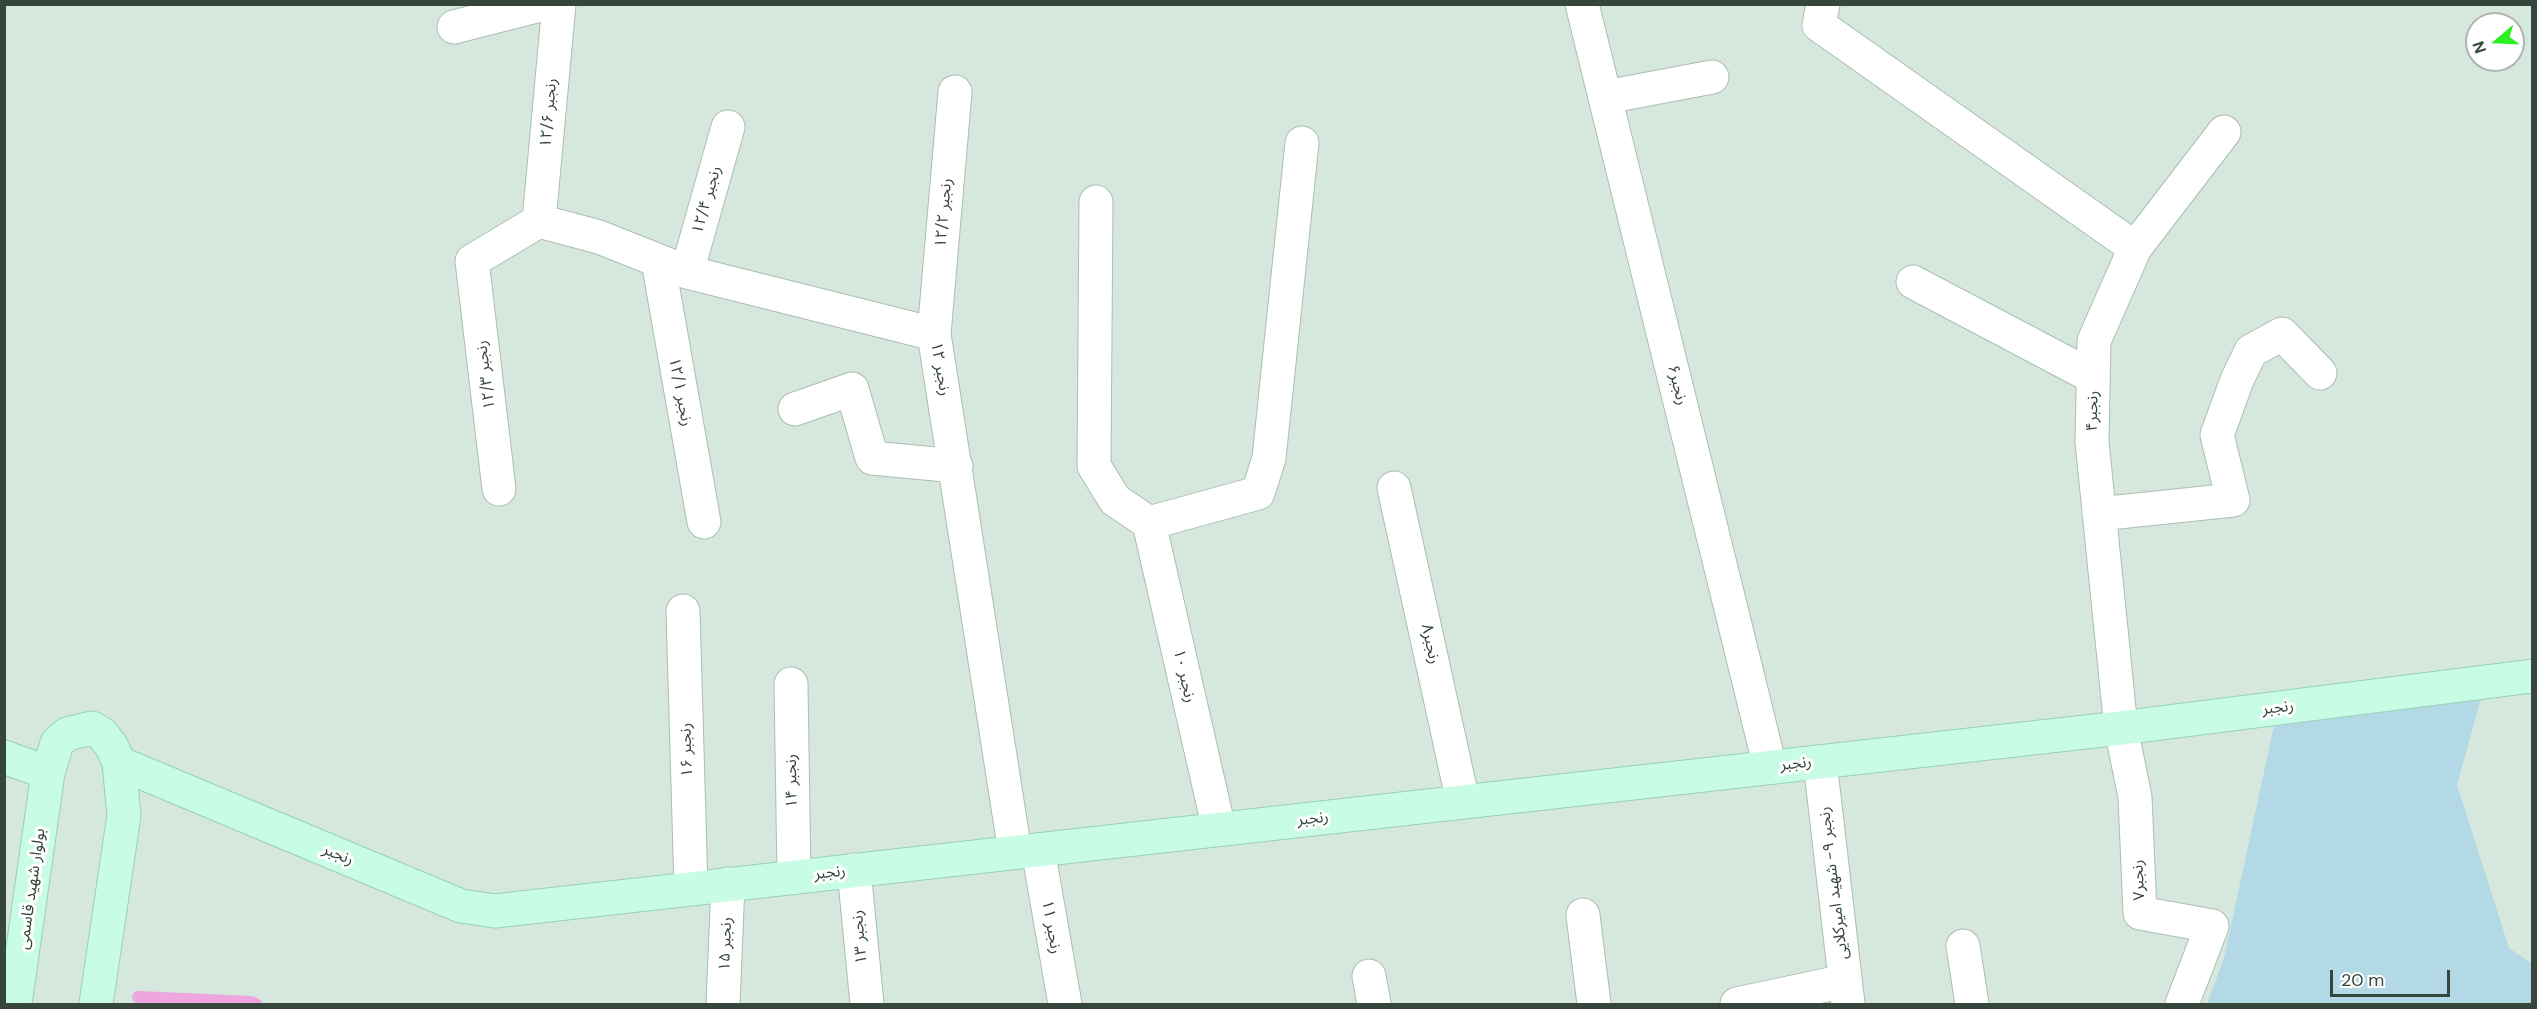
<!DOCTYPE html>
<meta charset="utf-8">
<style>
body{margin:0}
#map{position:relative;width:2537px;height:1009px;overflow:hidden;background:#e7f3ed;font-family:"DM Sans",sans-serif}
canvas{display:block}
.frame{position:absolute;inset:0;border:6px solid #36463d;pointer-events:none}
.north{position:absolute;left:2465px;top:12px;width:60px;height:60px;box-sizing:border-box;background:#fff;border:2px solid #afb5b1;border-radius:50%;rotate:251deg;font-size:16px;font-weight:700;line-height:24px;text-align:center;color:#36463d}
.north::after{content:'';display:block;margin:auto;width:21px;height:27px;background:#2bf021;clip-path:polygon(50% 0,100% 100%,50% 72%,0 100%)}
.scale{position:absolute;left:2330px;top:970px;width:120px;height:27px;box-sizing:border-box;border:3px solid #36463d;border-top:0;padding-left:8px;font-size:18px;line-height:21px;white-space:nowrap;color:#36463d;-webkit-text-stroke:4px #fff;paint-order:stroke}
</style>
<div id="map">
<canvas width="2537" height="1009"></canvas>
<div class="frame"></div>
<div class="north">N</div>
<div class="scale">20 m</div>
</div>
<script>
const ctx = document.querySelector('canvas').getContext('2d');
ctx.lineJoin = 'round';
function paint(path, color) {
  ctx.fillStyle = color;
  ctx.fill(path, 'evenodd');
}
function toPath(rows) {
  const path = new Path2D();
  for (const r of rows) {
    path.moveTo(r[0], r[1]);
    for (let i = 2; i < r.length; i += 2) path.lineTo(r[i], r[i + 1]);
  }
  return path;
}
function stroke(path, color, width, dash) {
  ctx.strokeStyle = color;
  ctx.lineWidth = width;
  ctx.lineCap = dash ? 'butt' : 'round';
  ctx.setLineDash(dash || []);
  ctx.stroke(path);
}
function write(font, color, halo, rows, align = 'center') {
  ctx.font = font + ' "DM Sans","Noto Sans Arabic",sans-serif';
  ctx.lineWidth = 6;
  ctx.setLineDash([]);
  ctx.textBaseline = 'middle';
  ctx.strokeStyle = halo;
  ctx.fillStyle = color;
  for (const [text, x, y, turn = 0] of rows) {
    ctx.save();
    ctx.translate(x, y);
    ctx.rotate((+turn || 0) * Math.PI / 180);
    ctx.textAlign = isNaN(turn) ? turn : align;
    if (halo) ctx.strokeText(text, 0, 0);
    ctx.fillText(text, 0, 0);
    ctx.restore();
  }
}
paint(toPath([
 [5,5,2532,5,2532,1004,5,1004],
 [2477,24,2513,24,2513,60,2477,60]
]), '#d6e7de');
paint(toPath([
 [2489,670,2457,785,2509,948,2532,964,2532,1004,2207,1004,2224,958,2281,693]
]), '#b2d9e5');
stroke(toPath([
 [138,997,251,1002,256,1004]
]), '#eda6de', 12);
const street = toPath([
 [1582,4,1770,767],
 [1823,4,1819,25,2135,248],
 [454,27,544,4],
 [955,92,934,334,1015,852],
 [1606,97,1712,77],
 [1096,202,1094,466,1115,500,1149,523,1258,493,1269,458,1302,143],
 [539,221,559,4],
 [658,261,704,522],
 [687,272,728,127],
 [1913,282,2093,377],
 [795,409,852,389,872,458,956,466],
 [1394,488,1463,802],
 [499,489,472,261,539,221,599,237,687,272,934,334],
 [2099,514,2233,500,2217,435,2237,380,2251,351,2282,334,2320,373],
 [1149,523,1219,829],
 [683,611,691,888],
 [791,684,794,877],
 [1820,762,1848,1004],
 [1038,850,1065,1004],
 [854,870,867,1004],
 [1583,915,1594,1004],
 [1963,946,1972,1004],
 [1369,976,1374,1004],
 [723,1004,728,884],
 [1737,1004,1845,981],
 [2182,1004,2212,926,2140,913,2135,797,2121,728,2092,442,2094,341,2135,248,2224,132]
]);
const secondary = toPath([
 [4,757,48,773],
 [119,763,461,906,495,911,2121,728,2532,676],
 [15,1004,48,773,57,743,67,734,92,728,102,734,112,747,119,763,124,815,96,1004]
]);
stroke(street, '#aabeb3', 35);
stroke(secondary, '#98d1b6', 35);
stroke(street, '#fff', 33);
stroke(secondary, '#c8fce5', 33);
write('16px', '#36463d', '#fff', [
 ["رنجبر ۱۲/۶",549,113,-85],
 ["رنجبر ۱۲/۴",707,200,-74],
 ["رنجبر ۱۲/۲",944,213,-85],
 ["رنجبر ۱۲",940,369,80],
 ["رنجبر ۱۲/۳",486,375,-97],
 ["رنجبر۶",1677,385,76],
 ["رنجبر ۱۲/۱",680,392,79],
 ["رنجبر۴",2093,411,-89],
 ["رنجبر۸",1430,644,78],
 ["رنجبر ۱۰",1184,676,77],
 ["رنجبر",2278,708,-7],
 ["رنجبر ۱۶",687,750,-92],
 ["رنجبر",1796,764,-6],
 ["رنجبر ۱۴",792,781,-91],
 ["رنجبر",1313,819,-6],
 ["رنجبر",338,855,23],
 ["رنجبر",830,873,-6],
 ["رنجبر۷",2139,880,-93],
 ["رنجبر ۹- شهید امیرکلایی",1834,883,-97],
 ["بولوار شهید قاسمی",32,889,-82],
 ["رنجبر ۱۱",1051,927,80],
 ["رنجبر ۱۳",860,937,-95],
 ["رنجبر ۱۵",726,944,-88]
]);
</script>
